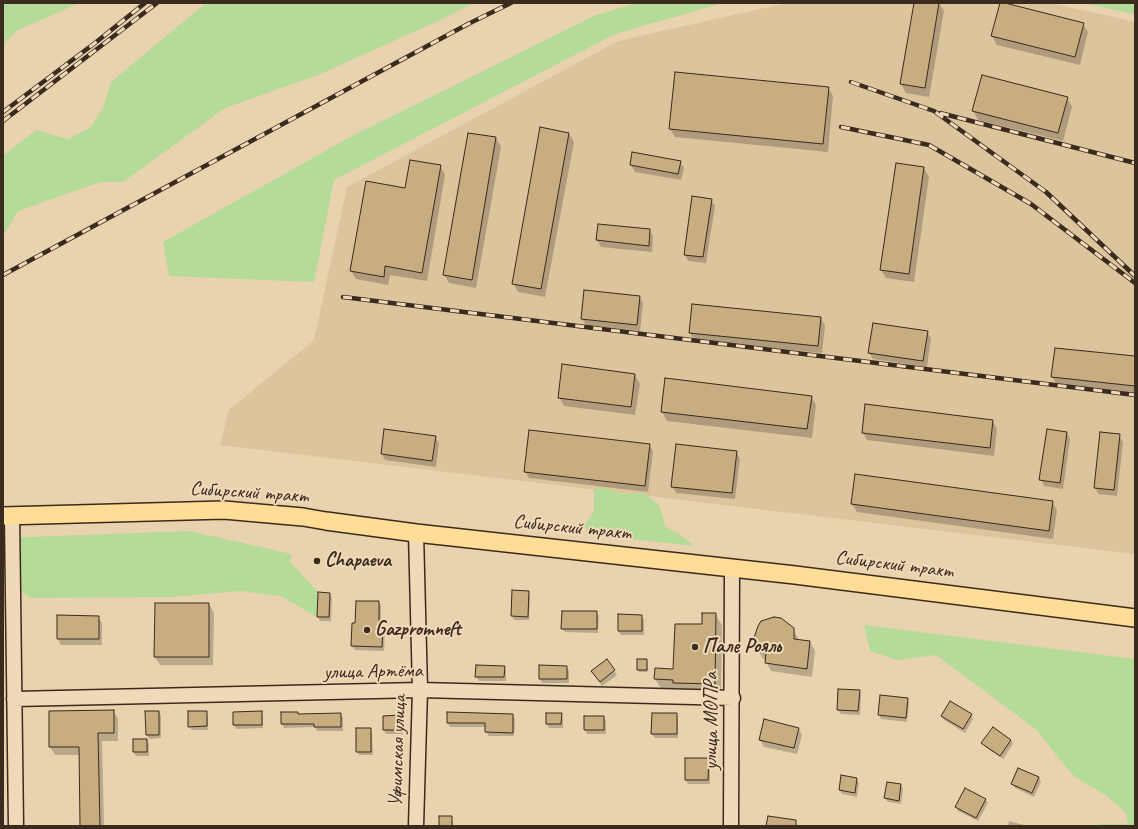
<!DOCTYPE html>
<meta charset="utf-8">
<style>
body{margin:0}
#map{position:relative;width:1138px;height:829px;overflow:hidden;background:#e9d2ae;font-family:Caveat,sans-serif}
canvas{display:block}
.frame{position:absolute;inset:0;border:4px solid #3b2a1e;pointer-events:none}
</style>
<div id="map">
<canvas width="1138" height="829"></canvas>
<div class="frame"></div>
</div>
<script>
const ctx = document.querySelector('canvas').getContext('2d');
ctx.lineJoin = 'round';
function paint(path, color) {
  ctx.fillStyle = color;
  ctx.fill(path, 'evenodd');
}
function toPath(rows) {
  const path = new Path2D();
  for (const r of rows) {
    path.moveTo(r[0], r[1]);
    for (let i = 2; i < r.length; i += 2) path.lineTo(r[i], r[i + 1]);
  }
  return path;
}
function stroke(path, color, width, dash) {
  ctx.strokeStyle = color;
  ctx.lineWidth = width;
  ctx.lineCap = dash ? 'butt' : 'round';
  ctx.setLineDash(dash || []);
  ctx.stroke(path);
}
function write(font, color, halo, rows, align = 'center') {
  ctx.font = font + ' Caveat,sans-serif';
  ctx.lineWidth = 4;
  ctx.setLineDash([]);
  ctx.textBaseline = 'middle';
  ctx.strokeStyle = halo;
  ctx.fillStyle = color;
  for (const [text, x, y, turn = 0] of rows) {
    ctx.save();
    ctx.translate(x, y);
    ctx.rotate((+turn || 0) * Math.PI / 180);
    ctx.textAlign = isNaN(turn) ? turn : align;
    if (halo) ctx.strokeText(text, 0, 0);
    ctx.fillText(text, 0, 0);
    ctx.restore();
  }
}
paint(toPath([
 [787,3,1051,3,1135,22,1135,554,220,445,229,410,314,340,347,187,618,41]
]), '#dcc49d');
paint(toPath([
 [3,3,79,3,18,30,3,44],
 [206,3,474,3,438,21,318,75,225,108,123,182,100,182,18,211,3,236,3,156,36,130,68,139,91,127,104,106,111,82],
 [636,3,723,3,615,34,334,180,314,282,169,276,163,242,352,136,594,16],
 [1082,3,1135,3,1135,14],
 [604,488,623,494,644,493,659,505,665,526,682,536,694,546,587,534,585,525,594,510,594,489],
 [189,531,291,554,290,562,318,592,317,617,281,596,240,591,171,597,31,598,3,580,3,538],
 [864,625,1135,659,1135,826,1097,826,1100,824,1128,824,1126,813,1107,796,1075,777,1060,760,1037,730,936,655,897,660,870,651]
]), '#b4db97');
paint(toPath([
 [915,3,939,3,944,11,929,97,906,93,901,84],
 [1083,24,1088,32,1080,65,997,45,992,36],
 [828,88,833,96,828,152,675,137,670,129],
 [1067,98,1072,107,1063,141,978,120,973,111],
 [569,134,574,142,545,297,518,292,513,283],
 [496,138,501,147,476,288,449,283,444,274],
 [633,153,680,162,684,168,681,180,635,172,631,165],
 [897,164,924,168,929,177,914,282,886,278,881,270],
 [440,166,445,175,427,281,390,275,388,285,356,279,351,271,406,189],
 [711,200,715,206,706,263,688,261,685,255],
 [598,225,650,230,653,237,652,252,601,247,597,240],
 [639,297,643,303,640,331,586,325,582,319],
 [821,318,825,326,822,353,694,340,690,333],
 [927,332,931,338,927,367,873,359,869,353],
 [1135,358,1135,393,1057,385,1052,377],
 [635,375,640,384,635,415,564,406,559,397],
 [811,396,816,405,812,438,667,421,662,412],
 [993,421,997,429,994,456,867,440,863,433],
 [1067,433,1070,439,1063,489,1044,486,1041,480],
 [1119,435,1123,442,1117,496,1098,494,1095,487],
 [435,437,439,443,436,467,385,460,382,454],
 [649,445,653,451,648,492,529,478,525,471],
 [736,452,740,458,735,499,676,493,672,486],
 [1052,502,1057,510,1053,539,857,512,852,504],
 [528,592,530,596,529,620,514,620,512,616],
 [330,594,332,598,331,621,320,621,318,617],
 [379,602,381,606,381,626,382,626,385,630,384,651,355,650,352,646,356,624],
 [209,604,214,613,213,665,160,665,155,657],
 [596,612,599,616,598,633,565,632,562,628],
 [715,614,722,625,721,695,662,690,655,679,656,669,674,670,703,626],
 [641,616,644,620,644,635,621,635,618,631],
 [98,617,102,623,102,645,61,645,58,639],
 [793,629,798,638,798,641,810,642,815,651,812,677,771,671,766,662,767,660,763,659,758,650],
 [607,660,617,675,602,686,592,671],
 [647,660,648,672,639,672,638,670],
 [504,667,506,671,506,681,479,681,476,677],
 [567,667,569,671,569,683,542,683,540,679],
 [839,690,859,691,861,695,860,715,841,714,838,710],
 [881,696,907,699,909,703,907,722,881,719,879,715],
 [113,711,118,718,118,741,102,741,104,826,81,826,80,755,55,755,50,747,50,712],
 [159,712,161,716,161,738,149,739,147,735],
 [206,712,208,716,208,730,192,730,189,726],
 [261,712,263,716,263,728,236,729,234,725],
 [341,714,343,718,343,731,317,731,315,727,284,728,282,724,298,715],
 [547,714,561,714,563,718,563,728,549,728,547,724],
 [676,714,678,718,678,738,655,738,652,734],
 [512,715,515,719,514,736,489,736,486,732,486,727,450,727,448,723],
 [971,715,973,719,965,733,944,720,942,716],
 [401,716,403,720,403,734,386,734,384,730],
 [604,717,606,721,606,734,587,734,585,730],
 [798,728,802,735,797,754,764,747,760,740],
 [993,728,1011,740,1013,744,1003,759,985,747,983,743],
 [370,729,372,733,373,755,359,755,357,751],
 [134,740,146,740,149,744,149,756,136,756,134,752],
 [708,759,710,763,710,784,688,784,686,780],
 [1039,777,1041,782,1034,797,1015,788,1012,784],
 [857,779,859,783,857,797,842,794,840,790],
 [888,783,901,785,903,789,901,804,888,802,885,798],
 [985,799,988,803,978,821,958,811,956,807],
 [451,817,453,822,453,826,440,826],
 [1009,821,1028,826,1008,826]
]), '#0003');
const building = toPath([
 [914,3,939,3,925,88,900,84,914,3],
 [1000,3,1005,3,1084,23,1075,57,991,36,1000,3],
 [675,72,829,87,823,144,669,129,675,72],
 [982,75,1068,97,1058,133,972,111,982,75],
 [540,127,569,133,541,289,512,284,540,127],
 [468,133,496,137,472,280,443,275,468,133],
 [632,152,681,161,678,174,630,165,632,152],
 [410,160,441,165,422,273,385,266,384,277,350,271,366,181,405,188,410,160],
 [896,163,924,167,909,274,880,270,896,163],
 [692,196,712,199,703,257,684,255,692,196],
 [598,224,650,229,649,246,596,240,598,224],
 [584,290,640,296,637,325,581,319,584,290],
 [692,304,821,317,818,346,689,333,692,304],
 [873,323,928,331,923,361,868,353,873,323],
 [1055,348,1135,356,1135,386,1051,377,1055,348],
 [562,364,635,374,631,407,558,398,562,364],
 [665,378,812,396,807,429,661,412,665,378],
 [865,404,993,420,990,448,862,433,865,404],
 [384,429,436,436,432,461,381,454,384,429],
 [1047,429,1067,432,1060,483,1039,480,1047,429],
 [529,430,650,444,645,486,524,472,529,430],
 [1100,432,1120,434,1114,490,1094,488,1100,432],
 [676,444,737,451,732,493,671,487,676,444],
 [855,474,1053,501,1049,531,851,504,855,474],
 [512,590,529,591,528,617,511,616,512,590],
 [318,592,330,593,329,617,317,617,318,592],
 [356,601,379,601,379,625,383,625,382,647,351,646,352,623,355,623,356,601],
 [155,603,209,603,209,657,154,657,155,603],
 [562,611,597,611,597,629,561,629,562,611],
 [702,613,716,613,715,684,673,683,673,680,654,679,655,668,673,669,675,624,702,624,702,613],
 [618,614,642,615,642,631,618,631,618,614],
 [57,615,99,616,99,639,57,639,57,615],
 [774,617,781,618,794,628,794,639,810,641,807,669,765,663,766,653,757,651,754,638,758,626,761,621,774,617],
 [607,659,615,670,600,682,591,671,607,659],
 [637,659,647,659,647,670,637,670,637,659],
 [476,665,505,666,504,677,475,677,476,665],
 [539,665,567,666,567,679,539,679,539,665],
 [838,689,860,690,858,711,837,710,838,689],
 [880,695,908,698,906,718,878,715,880,695],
 [950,701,972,714,963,729,941,716,950,701],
 [114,710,114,733,98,733,100,826,80,826,79,747,49,747,49,711,114,710],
 [145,711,159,711,159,735,146,735,145,711],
 [188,711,207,711,207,726,188,727,188,711],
 [262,711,262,725,233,725,233,712,262,711],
 [281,712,298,712,298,714,341,713,341,727,314,727,314,724,281,724,281,712],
 [447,712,513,714,513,733,485,732,485,723,447,723,447,712],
 [546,713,562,713,561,724,546,724,546,713],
 [652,713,677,713,677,734,651,734,652,713],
 [401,715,401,730,383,730,383,716,401,715],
 [584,716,604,716,604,730,584,730,584,716],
 [764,719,799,728,794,748,759,740,764,719],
 [993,727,1011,740,1000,756,981,743,993,727],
 [356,728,371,728,371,752,356,752,356,728],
 [133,739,147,739,147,752,133,752,133,739],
 [685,758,709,758,708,780,685,780,685,758],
 [1018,768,1039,777,1032,793,1011,784,1018,768],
 [841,775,857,778,855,793,839,790,841,775],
 [887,782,901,784,899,801,884,798,887,782],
 [965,788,986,799,976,818,955,807,965,788],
 [439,816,452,816,452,826,439,826,439,816],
 [768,816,796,820,796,826,766,826,768,816]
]);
paint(building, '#c7ad80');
stroke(building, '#3b2a1e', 1);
const minor = toPath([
 [12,516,16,826],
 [416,533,420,690,416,826],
 [14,699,420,690,733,698],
 [731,826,732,569]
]);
const major = toPath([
 [3,516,224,510,303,517,326,521,416,533,795,575,1135,618]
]);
stroke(minor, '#3b2a1e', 17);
stroke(major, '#3b2a1e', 20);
stroke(minor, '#efd9b8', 14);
stroke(major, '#fedd96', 17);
const rail = toPath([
 [851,82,934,111,1046,192,1135,276],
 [3,112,95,43,145,3],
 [940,113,1135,163],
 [3,121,157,3],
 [841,127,929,145,1031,204,1135,283],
 [3,275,468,24,511,3],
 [343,297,1135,395]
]);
stroke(rail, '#3b2a1e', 4.5);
stroke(rail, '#efd9b8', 3, [9]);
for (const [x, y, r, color] of [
 [317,561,4,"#3b2a1e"],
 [367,630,4,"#3b2a1e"],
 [695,647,4,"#3b2a1e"]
]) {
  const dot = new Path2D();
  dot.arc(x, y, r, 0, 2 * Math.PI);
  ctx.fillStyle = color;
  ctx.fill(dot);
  stroke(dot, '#efd9b8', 1.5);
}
write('20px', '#3b2a1e', '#efd9b8', [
 ["Сибирский тракт",249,493,4],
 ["Сибирский тракт",572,528,6],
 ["Сибирский тракт",894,565,7],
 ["улица Артёма",373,672,-1],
 ["улица МОПРа",712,721,-90],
 ["Уфимская улица",398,751,-88]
]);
write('bold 20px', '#3b2a1e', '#efd9b8', [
 ["Chapaeva",325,561],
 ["Gazpromneft",375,630],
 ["Пале Рояль",703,647]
], 'left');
</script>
